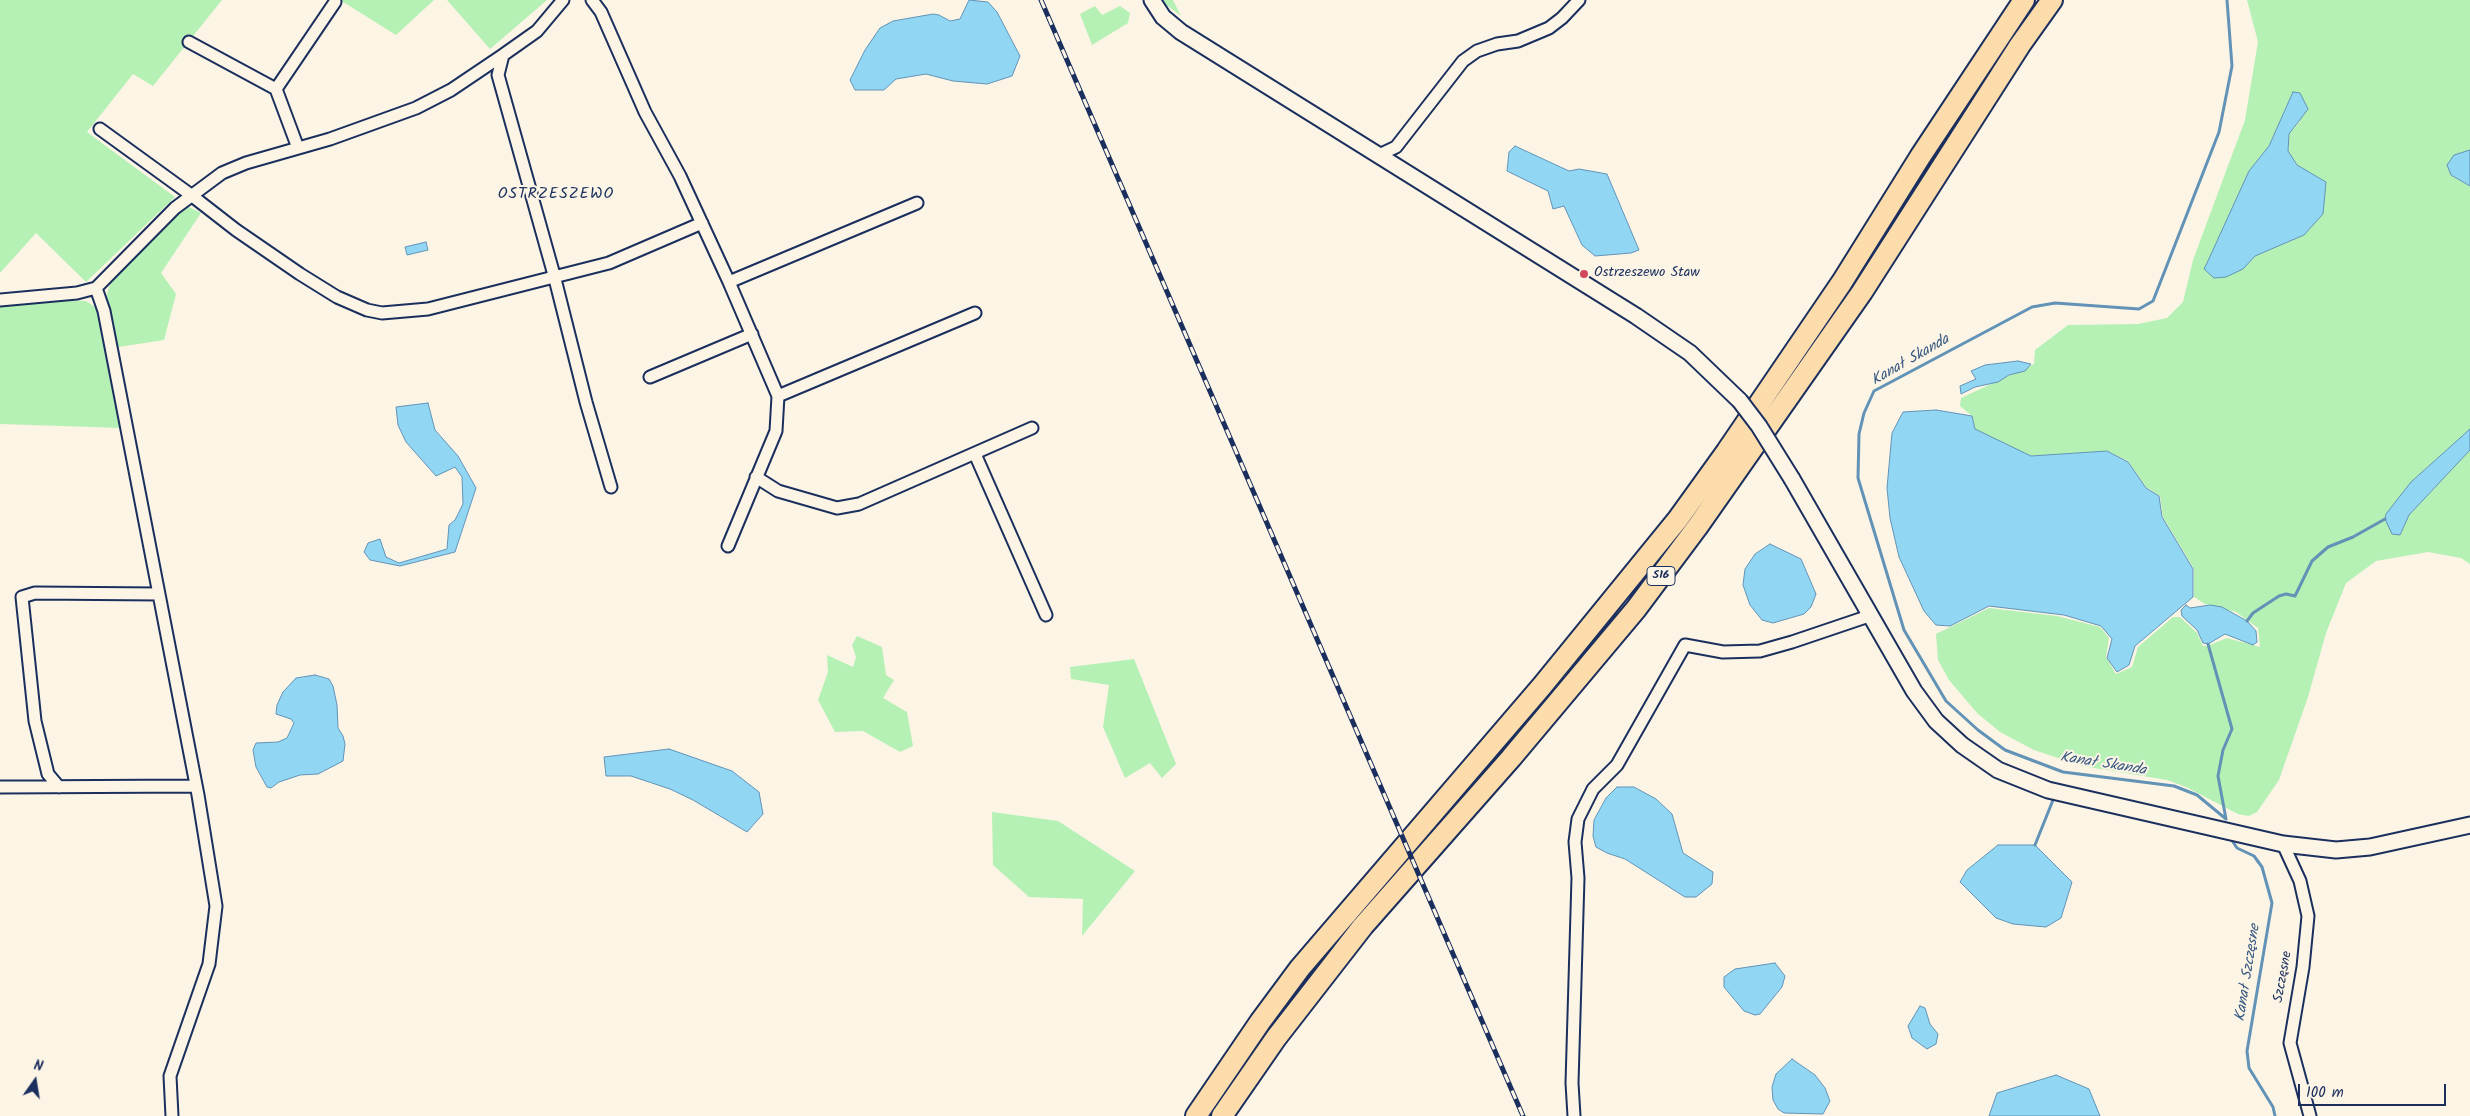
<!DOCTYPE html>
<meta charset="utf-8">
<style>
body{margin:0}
#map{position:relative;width:2470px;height:1116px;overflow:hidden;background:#fcf5e5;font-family:Kalam,sans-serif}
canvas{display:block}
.north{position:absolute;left:10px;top:1056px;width:50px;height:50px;-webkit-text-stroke:4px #fcf5e5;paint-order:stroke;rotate:13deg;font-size:14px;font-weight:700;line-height:20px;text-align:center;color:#1b2f5e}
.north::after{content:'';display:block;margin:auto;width:18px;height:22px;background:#1b2f5e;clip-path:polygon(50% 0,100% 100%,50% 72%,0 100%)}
.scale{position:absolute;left:2298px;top:1084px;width:148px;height:22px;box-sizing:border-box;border:2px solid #1b2f5e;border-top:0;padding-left:6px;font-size:15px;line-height:18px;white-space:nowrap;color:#1b2f5e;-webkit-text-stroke:4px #fcf5e5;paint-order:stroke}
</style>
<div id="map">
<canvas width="2470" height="1116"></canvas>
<div class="north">N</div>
<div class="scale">100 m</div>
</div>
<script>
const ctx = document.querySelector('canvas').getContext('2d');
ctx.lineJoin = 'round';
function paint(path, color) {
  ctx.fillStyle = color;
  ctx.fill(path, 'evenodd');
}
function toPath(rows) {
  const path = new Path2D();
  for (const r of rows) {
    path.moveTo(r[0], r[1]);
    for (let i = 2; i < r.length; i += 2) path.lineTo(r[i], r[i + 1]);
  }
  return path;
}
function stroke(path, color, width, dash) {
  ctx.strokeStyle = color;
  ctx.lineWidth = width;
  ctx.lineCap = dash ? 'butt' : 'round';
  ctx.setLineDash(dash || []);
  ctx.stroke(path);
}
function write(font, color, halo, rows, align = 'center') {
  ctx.font = font + ' Kalam,sans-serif';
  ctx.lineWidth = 4;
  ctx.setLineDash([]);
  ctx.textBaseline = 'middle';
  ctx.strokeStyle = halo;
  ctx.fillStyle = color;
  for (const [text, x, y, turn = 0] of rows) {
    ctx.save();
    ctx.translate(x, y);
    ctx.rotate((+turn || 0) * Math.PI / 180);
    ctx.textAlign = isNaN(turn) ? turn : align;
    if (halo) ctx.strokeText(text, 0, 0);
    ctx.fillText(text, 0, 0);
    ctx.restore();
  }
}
paint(toPath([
 [0,0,222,0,153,86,133,74,87,132,175,197,86,282,36,233,0,273],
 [340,0,434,0,396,35],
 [447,0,547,0,490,49],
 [1160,0,1173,0,1181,16],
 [2247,0,2470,0,2470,150,2451,175,2470,186,2470,429,2411,482,2385,519,2400,535,2409,515,2470,450,2470,564,2461,558,2428,552,2376,561,2346,583,2326,633,2308,697,2279,780,2257,812,2249,816,2238,814,2186,787,2167,780,2082,766,2034,750,2000,732,1977,713,1949,680,1938,660,1936,634,1989,608,2057,616,2100,627,2109,638,2106,657,2116,674,2132,667,2138,647,2173,617,2180,617,2197,633,2203,646,2207,646,2227,638,2260,647,2258,628,2236,612,2205,604,2194,597,2194,569,2163,517,2160,496,2146,487,2128,461,2107,451,2031,456,1975,429,1972,416,1960,406,1961,398,2034,364,2035,350,2068,325,2138,324,2167,318,2183,302,2193,260,2245,120,2258,42],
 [2293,92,2300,121,2289,134,2288,151,2297,165,2326,182,2323,214,2304,235,2255,256,2205,269,2250,171,2269,146],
 [1095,6,1102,15,1120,6,1130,13,1128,23,1092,45,1080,14],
 [185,205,201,213,161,273,176,294,164,340,112,348,106,297,113,275],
 [56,300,86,301,98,309,122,428,0,424,0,306],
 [857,636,882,647,886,675,894,680,883,698,907,712,913,746,900,752,863,731,835,732,818,700,828,672,827,655,853,667,856,657,852,645],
 [1134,659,1176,764,1162,778,1150,763,1125,778,1103,727,1109,685,1071,679,1070,667],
 [992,812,1058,821,1135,871,1082,936,1083,899,1029,897,993,865]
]), '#b5f0b5');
const water = toPath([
 [969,0,988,2,997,12,1020,56,1012,76,987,84,953,81,926,74,896,79,884,90,855,90,850,80,865,50,880,28,893,21,933,14,939,15,950,21,960,19,969,0],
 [2293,92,2300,93,2308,109,2289,134,2288,151,2297,165,2326,182,2323,214,2304,235,2255,256,2243,269,2226,277,2214,278,2204,269,2207,263,2249,171,2269,146,2293,92],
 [1515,146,1569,171,1579,169,1607,174,1639,250,1631,253,1595,256,1582,245,1564,206,1553,209,1548,191,1507,171,1509,152,1515,146],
 [2470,150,2470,186,2451,175,2447,165,2454,155,2470,150],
 [426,242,428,250,407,255,405,247,426,242],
 [2018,361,2031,364,2025,371,2009,375,1998,382,1975,387,1961,394,1960,386,1976,379,1971,371,1985,365,2018,361],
 [428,403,435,430,458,456,476,488,455,552,400,566,370,560,364,552,368,543,380,539,386,557,399,563,447,549,449,525,455,520,463,504,462,477,455,467,436,476,406,442,398,425,396,407,428,403],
 [1936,410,1972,416,1975,429,2031,456,2107,451,2128,462,2146,488,2159,496,2162,517,2193,569,2193,597,2135,646,2129,665,2117,672,2107,658,2112,639,2101,626,2064,615,1989,606,1950,626,1936,625,1924,611,1899,557,1890,518,1887,488,1892,433,1903,412,1936,410],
 [2470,429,2470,450,2409,515,2400,535,2392,534,2385,519,2386,514,2411,482,2470,429],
 [1770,544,1801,559,1816,594,1811,607,1804,614,1773,623,1762,620,1750,605,1743,585,1745,569,1755,554,1770,544],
 [2186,605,2190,608,2210,605,2222,607,2247,621,2256,631,2257,642,2253,645,2225,634,2208,644,2203,643,2197,630,2182,616,2181,610,2186,605],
 [315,675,329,679,333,686,337,705,338,728,343,736,345,744,343,761,318,774,300,775,279,782,271,788,267,787,256,767,253,750,256,743,278,742,287,738,294,723,291,719,276,714,277,705,283,692,296,678,315,675],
 [669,749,732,771,759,792,763,814,747,832,693,800,670,789,631,776,606,776,604,757,669,749],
 [1617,787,1634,787,1656,799,1672,814,1683,853,1713,872,1712,884,1696,897,1685,897,1625,859,1607,853,1596,847,1593,836,1594,820,1606,798,1617,787],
 [1998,845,2035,845,2072,882,2061,918,2046,927,2013,924,1996,918,1960,882,1967,870,1998,845],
 [1775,963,1785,976,1782,987,1760,1014,1755,1015,1744,1011,1724,987,1724,977,1735,969,1775,963],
 [1920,1006,1925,1008,1930,1024,1938,1034,1936,1044,1927,1049,1912,1038,1908,1026,1920,1006],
 [1792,1059,1815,1075,1825,1088,1830,1101,1823,1114,1784,1113,1778,1109,1773,1100,1772,1087,1776,1074,1792,1059],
 [2056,1075,2089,1089,2100,1116,1989,1116,1997,1093,2056,1075]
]);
paint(water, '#91d6f3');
stroke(water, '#6293b7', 1);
stroke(toPath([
 [2247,621,2253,613,2279,596,2286,594,2295,596,2312,561,2328,547,2353,537,2385,519],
 [2208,644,2232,729,2223,750,2218,776,2226,819],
 [2226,819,2197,795,2174,786,2063,772,2005,750,1978,730,1946,701,1904,630,1858,478,1859,434,1864,413,1874,391,2032,307,2055,303,2139,309,2153,301,2219,132,2232,66,2227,0],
 [2233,842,2237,848,2254,856,2262,867,2272,903,2247,1051,2249,1068,2273,1107,2275,1116],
 [2035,845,2053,800]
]), '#6293b7', 3);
const street = toPath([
 [592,0,601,12,645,112,680,176,729,282,778,396,776,431,728,546],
 [189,42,276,89,298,148],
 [503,55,498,75,554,275,586,402,611,487],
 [276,89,335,2],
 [100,129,191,195,236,230,300,274,337,297,367,310,382,313,428,309,609,263,702,223],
 [1379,155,1396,147,1463,61,1477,51,1497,44,1518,41,1549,28,1562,18,1579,0],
 [729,282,917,203],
 [96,288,104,311,198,795,216,906,209,964,170,1076,172,1116],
 [0,300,77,293,96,288,175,208,222,173,246,163,330,139,416,108,451,90,503,55,537,31,563,0],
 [650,377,752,334],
 [778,396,975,313],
 [975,454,1046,615],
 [756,477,778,491,837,508,859,504,1032,428],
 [0,787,196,786],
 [59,787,48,774,35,721,22,597,35,593,159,594],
 [2283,844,2300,881,2308,916,2303,967,2290,1043,2310,1116],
 [1574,1116,1572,1083,1578,878,1575,842,1578,819,1593,789,1617,765,1685,645,1723,652,1760,651,1792,642,1869,616]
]);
const secondary = toPath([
 [1152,0,1163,17,1181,32,1636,316,1690,353,1740,401],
 [1792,479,1914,691,1936,721,1962,745,1998,770,2048,790,2283,844,2336,850,2370,847,2470,825]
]);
const highway = toPath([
 [1196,1116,1260,1022,1300,968,1542,686,1678,519,1727,451,1842,282,1920,157,2024,0],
 [1222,1116,1276,1038,1363,926,1511,758,1636,609,1698,526,1862,292,2020,45,2052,0]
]);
stroke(street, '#1b2f5e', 15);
stroke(secondary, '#1b2f5e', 19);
stroke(highway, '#1b2f5e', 24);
stroke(street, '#fcf5e5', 11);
stroke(secondary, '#fcf5e5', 15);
stroke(highway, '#fddcac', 20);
const rail = toPath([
 [1041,0,1523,1116]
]);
stroke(rail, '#1b2f5e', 5);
stroke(rail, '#fcf5e5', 3, [9]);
const secondaryBridge = toPath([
 [1740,401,1759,426,1792,479]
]);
stroke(secondaryBridge, '#1b2f5e', 19, []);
stroke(secondaryBridge, '#fcf5e5', 15);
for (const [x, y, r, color] of [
 [1584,274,5,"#d1495b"]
]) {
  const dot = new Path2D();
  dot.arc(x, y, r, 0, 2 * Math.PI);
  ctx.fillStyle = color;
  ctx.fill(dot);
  stroke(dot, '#fcf5e5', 2);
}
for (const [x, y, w] of [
 [1661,576,28]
]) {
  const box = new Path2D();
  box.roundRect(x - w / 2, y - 9.5, w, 19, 4);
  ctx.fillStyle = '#fcf5e5';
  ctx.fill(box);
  stroke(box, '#1b2f5e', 1);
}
write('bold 12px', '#1b2f5e', null, [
 ["S16",1661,576]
]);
write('14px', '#1b2f5e', '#fcf5e5', [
 ["Ostrzeszewo Staw",1594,274]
], 'left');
write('14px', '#1b2f5e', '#fcf5e5', [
 ["Szczęsne",2284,977,-80]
]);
write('italic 15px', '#385983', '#fcf5e5', [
 ["Kanał Skanda",1911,361,-30],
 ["Kanał Skanda",2103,765,9],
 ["Kanał Szczęsne",2249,973,-81]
]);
ctx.letterSpacing = '1px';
write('16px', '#1b2f5e', '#fcf5e5', [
 ["OSTRZESZEWO",556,195]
]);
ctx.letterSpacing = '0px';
</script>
